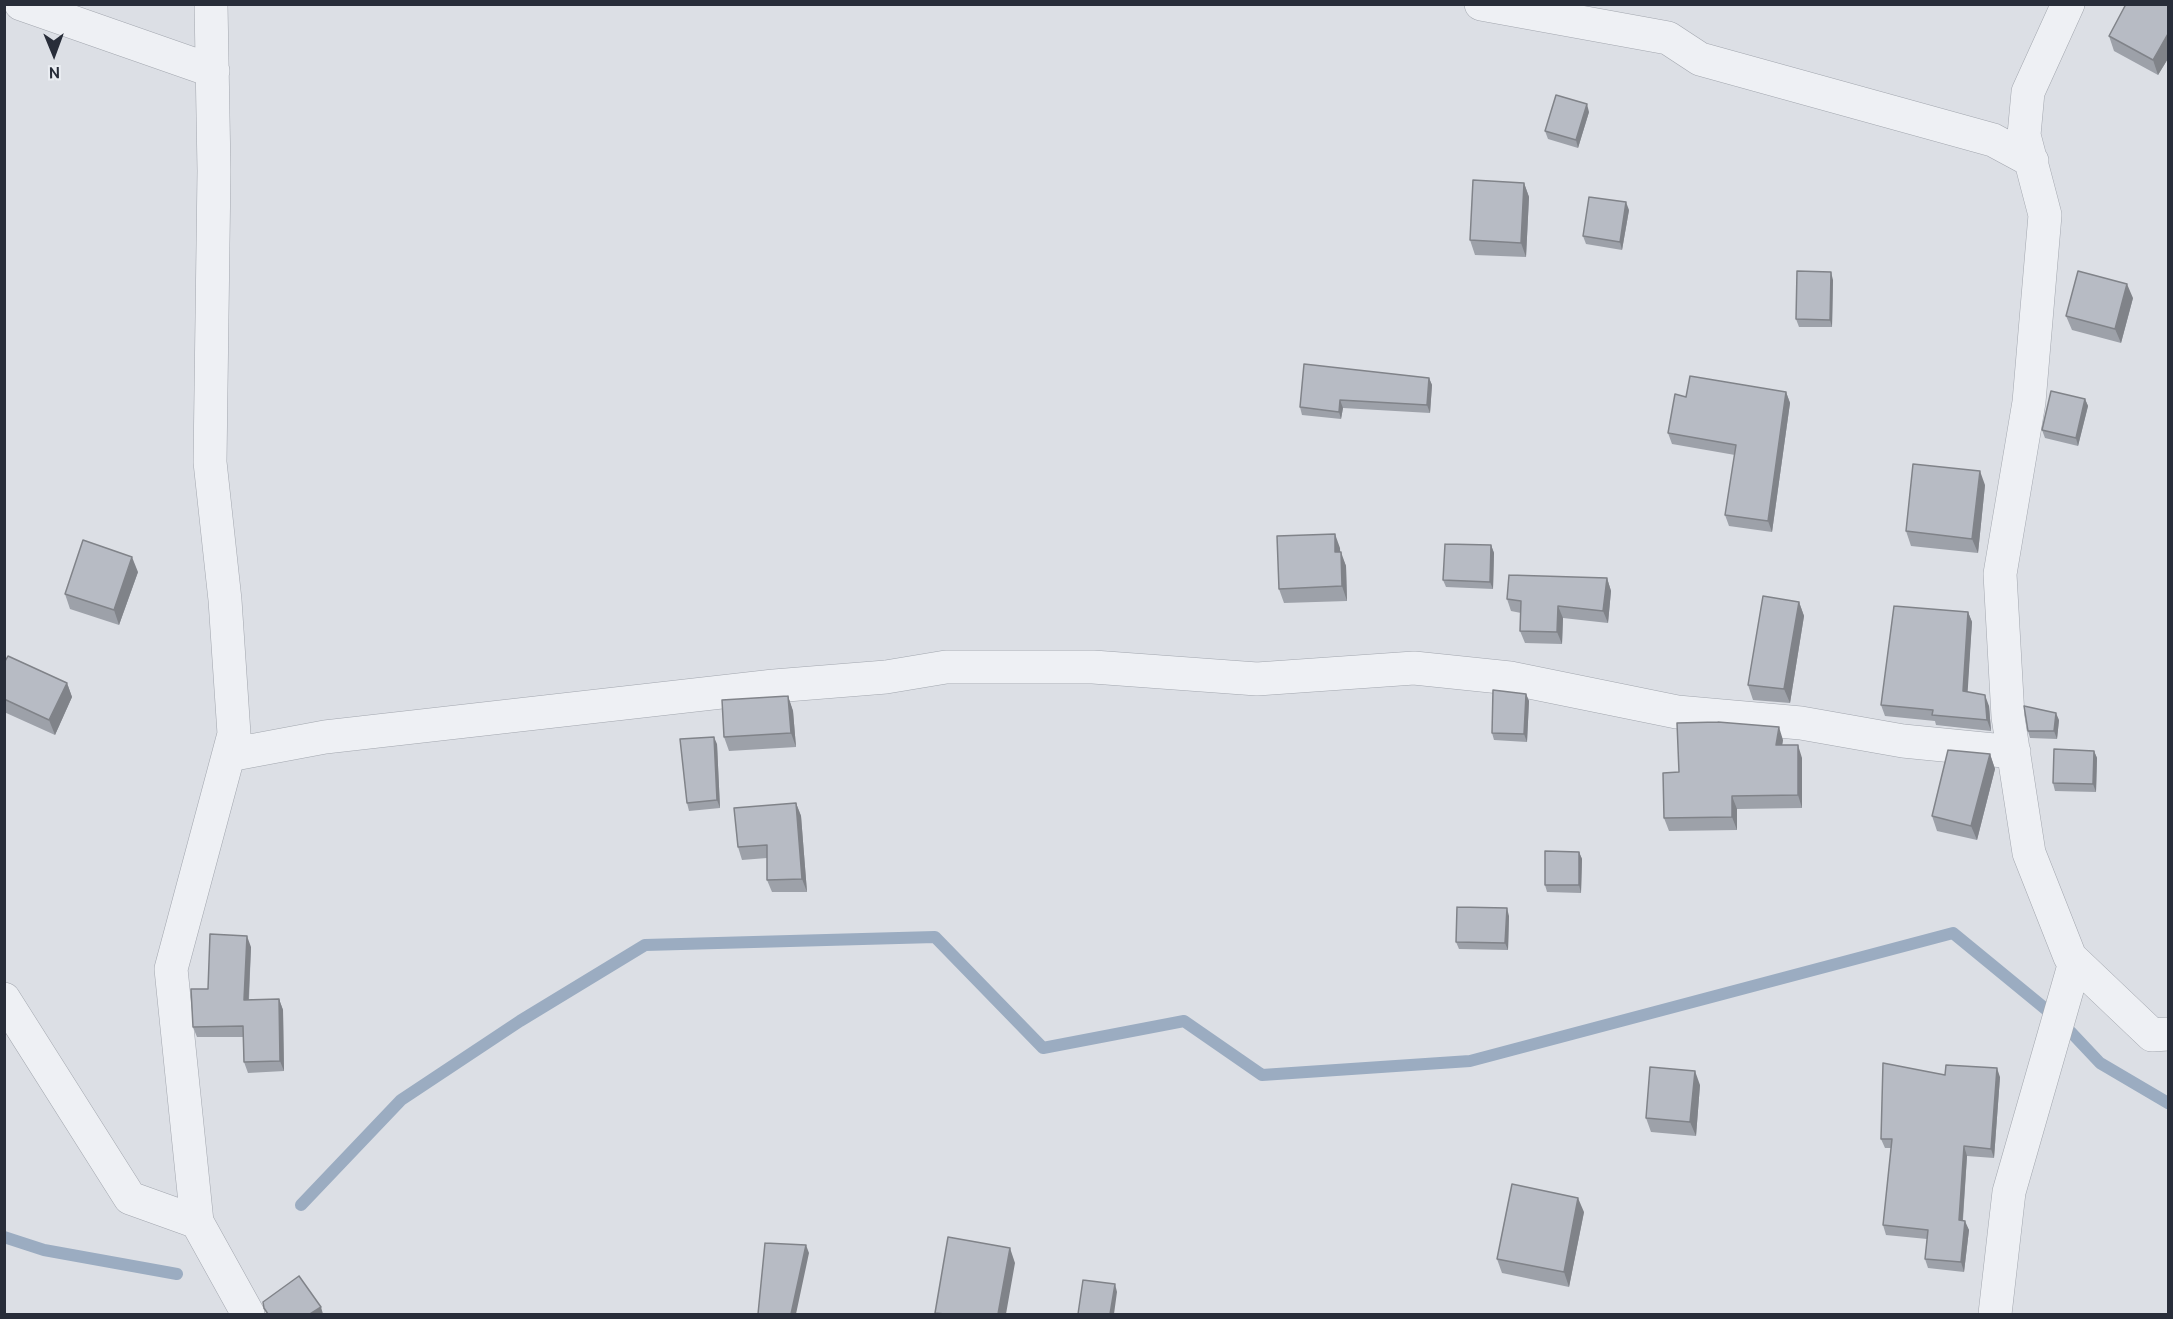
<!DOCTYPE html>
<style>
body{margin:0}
#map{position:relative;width:2173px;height:1319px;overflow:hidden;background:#dcdfe5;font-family:Cabin,sans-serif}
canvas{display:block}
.frame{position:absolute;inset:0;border:6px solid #282d39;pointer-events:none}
.north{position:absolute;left:24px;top:24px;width:60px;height:60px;-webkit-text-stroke:4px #ebeef3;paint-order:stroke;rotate:179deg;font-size:16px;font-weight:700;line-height:24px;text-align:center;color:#282d39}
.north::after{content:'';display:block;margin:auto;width:21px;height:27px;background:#282d39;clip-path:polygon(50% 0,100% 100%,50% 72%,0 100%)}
</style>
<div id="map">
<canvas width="2173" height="1319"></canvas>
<div class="frame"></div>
<div class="north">N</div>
</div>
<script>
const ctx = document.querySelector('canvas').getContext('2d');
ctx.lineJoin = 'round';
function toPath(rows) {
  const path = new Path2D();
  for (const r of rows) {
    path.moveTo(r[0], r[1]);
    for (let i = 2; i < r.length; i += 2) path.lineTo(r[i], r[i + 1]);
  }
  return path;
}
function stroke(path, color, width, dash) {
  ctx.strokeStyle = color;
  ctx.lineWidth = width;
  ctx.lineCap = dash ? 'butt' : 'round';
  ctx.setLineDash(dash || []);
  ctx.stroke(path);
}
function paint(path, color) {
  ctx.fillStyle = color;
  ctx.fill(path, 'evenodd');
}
stroke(toPath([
 [2067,1028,2100,1063,2168,1103],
 [301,1205,401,1100,520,1021,645,945,935,937,1043,1048,1184,1021,1262,1075,1470,1061,1953,933,2048,1011],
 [4,1237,44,1250,177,1274]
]), '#9bacc1', 12);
const minor = toPath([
 [21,4,213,71],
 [1481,4,1668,38,1700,59,1993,140,2032,161],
 [2068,4,2028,92,2024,135,2045,215,2029,402,2000,574,2008,717,2029,853,2070,957,2152,1035,2168,1034],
 [229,755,325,737,774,686,886,677,946,667,1093,667,1257,679,1414,668,1510,678,1677,712,1801,723,1903,741,2014,752],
 [4,999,130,1198,197,1222,248,1314],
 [197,1222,171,969,234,734,225,600,210,462,214,171,211,4],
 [1995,1314,2009,1192,2075,962]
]);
stroke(minor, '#a2a6ae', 34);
stroke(minor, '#eef0f4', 33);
paint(toPath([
 [2169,4,2169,57,2158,75,2114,51,2109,36],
 [1589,112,1578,148,1548,139,1545,131],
 [1524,183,1529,197,1526,257,1475,255,1470,240],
 [1629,210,1622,250,1586,244,1583,236],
 [1833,280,1832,327,1799,327,1796,319],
 [2133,298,2121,343,2072,330,2066,316],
 [1429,378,1432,385,1430,413,1343,408,1341,419,1302,415,1300,407],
 [1786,392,1790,403,1772,532,1729,526,1725,515,1735,455,1672,444,1668,433,1686,397],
 [2085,399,2088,406,2078,446,2045,438,2042,430],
 [1985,485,1978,553,1911,546,1906,531],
 [1491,545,1494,553,1493,589,1446,587,1443,580],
 [1340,548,1340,552,1346,566,1347,601,1284,603,1279,589],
 [138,572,119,625,70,609,65,594],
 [1607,578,1611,591,1608,623,1563,618,1562,644,1525,643,1520,631,1521,613,1511,611,1507,599],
 [1799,602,1804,616,1790,703,1753,700,1748,685],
 [1968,612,1972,622,1967,692,1989,706,1991,731,1936,725,1935,721,1885,716,1881,705],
 [4,663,67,683,72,697,55,735,4,712],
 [1526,694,1529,701,1527,742,1494,740,1492,733],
 [788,696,793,711,796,747,729,751,724,737],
 [2059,720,2057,739,2030,738,2028,731],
 [1783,740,1782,745,1802,758,1802,808,1737,809,1737,830,1669,831,1664,818,1679,772],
 [717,744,720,808,689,811,687,803],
 [2094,751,2097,758,2096,792,2055,791,2053,783],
 [1990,754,1995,769,1977,840,1937,831,1932,816],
 [796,803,801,816,807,892,772,892,767,880,767,858,742,860,738,847],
 [1579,852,1582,859,1581,893,1547,892,1545,885],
 [1509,916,1508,950,1459,949,1456,942],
 [251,947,249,1000,279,999,283,1010,284,1071,248,1073,244,1062,243,1037,197,1037,193,1027,208,989],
 [1945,1075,2000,1077,1994,1158,1967,1156,1963,1220,1969,1230,1964,1272,1928,1268,1925,1259,1927,1239,1886,1235,1883,1225,1891,1148,1885,1148,1881,1139],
 [1700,1085,1696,1136,1651,1132,1646,1118],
 [1584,1212,1569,1287,1502,1273,1497,1259]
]), '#9da1a9');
paint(toPath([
 [2169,32,2169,57,2158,75,2153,60],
 [1587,104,1589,112,1578,148,1576,140],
 [1524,183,1529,197,1526,257,1521,243],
 [1626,202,1629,210,1622,250,1620,242],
 [1831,272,1833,280,1832,327,1830,320],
 [2127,284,2133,298,2121,343,2115,329],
 [1429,378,1432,385,1430,413,1427,405],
 [1786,392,1790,403,1772,532,1768,521],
 [2085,399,2088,406,2078,446,2076,438],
 [1340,400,1343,408,1341,419,1339,412],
 [1980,471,1985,485,1978,553,1972,539],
 [1335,534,1340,548,1341,567,1335,552],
 [1491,545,1494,553,1493,589,1490,582],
 [1341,552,1346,566,1347,601,1342,586],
 [132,557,138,572,119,625,114,610],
 [1607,578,1611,591,1608,623,1603,611],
 [1799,602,1804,616,1790,703,1784,689],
 [1558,606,1563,618,1562,644,1557,632],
 [1968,612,1972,622,1967,702,1963,691],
 [67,683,72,697,55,735,49,720],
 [1526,694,1529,701,1527,742,1524,734],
 [1985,695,1989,706,1991,731,1987,720],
 [788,696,793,711,796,747,791,733],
 [2056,713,2059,720,2057,739,2054,731],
 [1779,727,1783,740,1780,758,1776,745],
 [714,737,717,744,720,808,717,800],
 [1798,745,1802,758,1802,808,1798,795],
 [2094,751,2097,758,2096,792,2093,784],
 [1990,754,1995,769,1977,840,1971,826],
 [1732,796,1737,809,1737,830,1732,817],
 [796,803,801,816,807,892,802,879],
 [1579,852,1582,859,1581,893,1579,885],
 [1507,908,1509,916,1508,950,1505,943],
 [247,936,251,947,248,1011,244,1000],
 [279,999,283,1010,284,1071,280,1061],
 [1997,1068,2000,1077,1994,1158,1991,1149],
 [1695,1071,1700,1085,1696,1136,1690,1122],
 [1964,1146,1967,1156,1962,1229,1959,1220],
 [1578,1198,1584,1212,1569,1287,1564,1272],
 [1965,1221,1969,1230,1964,1272,1961,1262],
 [806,1245,809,1253,796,1314,791,1314],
 [1010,1248,1015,1263,1006,1314,998,1314],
 [1115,1284,1117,1292,1114,1314,1110,1314],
 [321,1307,323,1314,310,1314]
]), '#808389');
const building = toPath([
 [2126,4,2169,4,2169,32,2153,60,2109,36,2126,4],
 [1556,95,1587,104,1576,140,1545,131,1556,95],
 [1473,180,1524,183,1521,243,1470,240,1473,180],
 [1589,197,1626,202,1620,242,1583,236,1589,197],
 [1797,271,1831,272,1830,320,1796,319,1797,271],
 [2078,271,2127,284,2115,329,2066,316,2078,271],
 [1304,364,1429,378,1427,405,1340,400,1339,412,1300,407,1304,364],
 [1690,376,1786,392,1768,521,1725,515,1736,445,1668,433,1675,394,1686,397,1690,376],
 [2051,391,2085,399,2076,438,2042,430,2051,391],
 [1913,464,1980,471,1972,539,1906,531,1913,464],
 [1335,534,1335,552,1341,552,1342,586,1279,589,1277,536,1335,534],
 [83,540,132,557,114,610,65,594,83,540],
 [1445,544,1491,545,1490,582,1443,580,1445,544],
 [1509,575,1607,578,1603,611,1558,606,1557,632,1520,631,1521,601,1507,599,1509,575],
 [1763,596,1799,602,1784,689,1748,685,1763,596],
 [1894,606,1968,612,1963,691,1985,695,1987,720,1932,715,1933,710,1881,705,1894,606],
 [8,656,67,683,49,720,4,699,4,663,8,656],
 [1493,690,1526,694,1524,734,1492,733,1493,690],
 [788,696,791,733,724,737,722,700,788,696],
 [2024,706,2056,713,2054,731,2028,731,2024,706],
 [1718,722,1779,727,1776,745,1798,745,1798,795,1732,796,1732,817,1664,818,1663,773,1679,772,1677,723,1718,722],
 [714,737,717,800,687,803,680,739,714,737],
 [2054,749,2094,751,2093,784,2053,783,2054,749],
 [1948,750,1990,754,1971,826,1932,816,1948,750],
 [796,803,802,879,767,880,767,845,738,847,734,808,796,803],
 [1545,851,1579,852,1579,885,1545,885,1545,851],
 [1457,907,1507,908,1505,943,1456,942,1457,907],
 [210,934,247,936,244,1000,279,999,280,1061,244,1062,243,1026,193,1027,191,989,208,989,210,934],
 [1883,1063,1945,1075,1946,1065,1997,1068,1991,1149,1964,1146,1959,1220,1965,1221,1961,1262,1925,1259,1928,1230,1883,1225,1892,1139,1881,1139,1883,1063],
 [1650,1067,1695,1071,1690,1122,1646,1118,1650,1067],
 [1512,1184,1578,1198,1564,1272,1497,1259,1512,1184],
 [948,1237,1010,1248,998,1314,945,1314,935,1313,948,1237],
 [765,1243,806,1245,791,1314,758,1314,765,1243],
 [299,1276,321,1307,310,1314,268,1314,264,1308,263,1302,299,1276],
 [1083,1280,1115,1284,1110,1314,1078,1314,1083,1280]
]);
paint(building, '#b7bbc4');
stroke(building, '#808389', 1.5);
</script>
